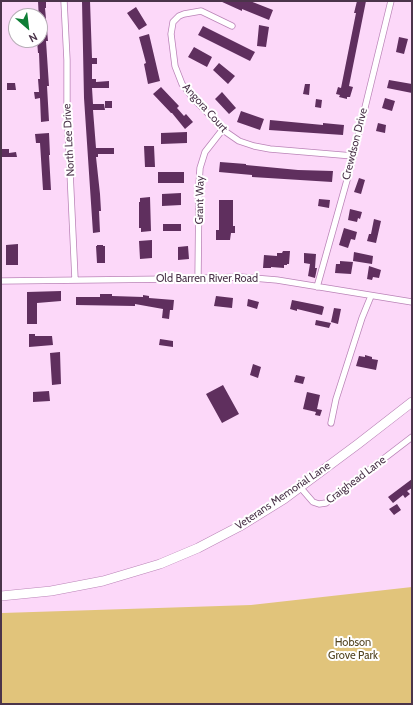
<!DOCTYPE html>
<style>
body{margin:0}
#map{position:relative;width:413px;height:705px;overflow:hidden;background:#fcd8f9;font-family:Cabin,sans-serif}
canvas{display:block}
.frame{position:absolute;inset:0;border:2px solid #4b344a;pointer-events:none}
.north{position:absolute;left:8px;top:8px;width:40px;height:40px;box-sizing:border-box;background:#fff;border:1px solid #b7aeb7;border-radius:50%;rotate:152deg;font-size:11px;font-weight:700;line-height:16px;text-align:center;color:#4b344a}
.north::after{content:'';display:block;margin:auto;width:14px;height:18px;background:#0e7e35;clip-path:polygon(50% 0,100% 100%,50% 72%,0 100%)}
</style>
<div id="map">
<canvas width="413" height="705"></canvas>
<div class="frame"></div>
<div class="north">N</div>
</div>
<script>
const ctx = document.querySelector('canvas').getContext('2d');
ctx.lineJoin = 'round';
function paint(path, color) {
  ctx.fillStyle = color;
  ctx.fill(path, 'evenodd');
}
function toPath(rows) {
  const path = new Path2D();
  for (const r of rows) {
    path.moveTo(r[0], r[1]);
    for (let i = 2; i < r.length; i += 2) path.lineTo(r[i], r[i + 1]);
  }
  return path;
}
function stroke(path, color, width, dash) {
  ctx.strokeStyle = color;
  ctx.lineWidth = width;
  ctx.lineCap = dash ? 'butt' : 'round';
  ctx.setLineDash(dash || []);
  ctx.stroke(path);
}
function write(font, color, halo, rows, align = 'center') {
  ctx.font = font + ' Cabin,sans-serif';
  ctx.lineWidth = 4;
  ctx.setLineDash([]);
  ctx.textBaseline = 'middle';
  ctx.strokeStyle = halo;
  ctx.fillStyle = color;
  for (const [text, x, y, turn = 0] of rows) {
    ctx.save();
    ctx.translate(x, y);
    ctx.rotate((+turn || 0) * Math.PI / 180);
    ctx.textAlign = isNaN(turn) ? turn : align;
    if (halo) ctx.strokeText(text, 0, 0);
    ctx.fillText(text, 0, 0);
    ctx.restore();
  }
}
paint(toPath([
 [412,587,412,704,1,704,1,614,2,613,251,605]
]), '#e1c47b');
paint(toPath([
 [38,1,46,1,46,8,45,8,48,41,46,41,49,86,47,86,49,121,41,122,40,98,35,99,34,92,39,92,38,79,40,79,39,53,38,53,37,40,40,40],
 [82,1,90,1,92,58,97,58,97,64,92,64,92,79,96,79,96,82,109,81,109,88,92,88,93,104,104,104,105,110,93,110,96,148,114,148,114,154,98,154,98,157,96,157,100,194,101,211,99,211,100,232,93,233,84,98],
 [220,1,250,1,273,10,269,20,242,9,242,11],
 [357,1,366,1,349,86,353,87,350,97,347,97,347,99,339,97,340,95,336,94,338,87,341,88,356,13,354,13],
 [136,7,147,25,139,30,127,13],
 [259,25,269,27,266,47,257,46],
 [203,26,255,52,250,61,198,35],
 [149,34,160,81,148,84,144,64,146,63,139,37],
 [399,37,408,39,404,54,396,52],
 [194,47,212,57,207,67,188,57],
 [219,63,235,76,228,84,213,70],
 [389,80,412,84,412,93,387,88],
 [7,83,15,83,16,90,7,90],
 [305,84,310,84,309,95,303,94],
 [161,87,179,106,177,108,184,116,186,114,193,122,185,129,172,113,171,113,153,94],
 [222,92,236,108,229,114,215,99],
 [385,98,395,101,392,111,382,108],
 [316,99,322,100,321,108,315,107],
 [105,101,112,101,112,108,105,108],
 [241,111,264,119,260,130,237,122],
 [270,120,323,125,323,123,344,125,343,135,269,130],
 [378,123,386,125,385,133,376,131],
 [187,132,187,143,161,144,161,133],
 [49,133,50,155,49,155,51,190,43,190,40,143,36,143,35,134],
 [144,146,154,146,155,167,145,167],
 [1,149,9,149,9,153,16,152,17,157,2,157],
 [220,162,246,164,246,165,298,170,333,171,332,182,252,177,252,175,219,172],
 [158,172,184,172,184,183,158,183],
 [359,178,365,180,361,194,354,192],
 [181,193,181,205,162,206,162,194],
 [150,197,151,231,141,232,141,228,139,228,139,202,140,202,140,198],
 [319,199,330,200,329,208,318,206],
 [219,200,233,200,233,226,235,226,235,233,231,233,230,240,216,240,216,230,219,230],
 [350,209,362,212,360,219,358,218,357,222,348,220],
 [374,219,381,221,376,243,367,241,369,234,371,234],
 [163,224,181,224,181,231,163,231],
 [344,228,357,232,355,240,351,239,348,248,339,245],
 [152,240,152,258,140,259,139,241],
 [18,244,18,265,6,265,6,245],
 [97,245,103,245,103,246,105,246,105,263,97,263,96,246,97,246],
 [188,246,189,259,178,260,178,247],
 [283,251,290,251,289,264,287,264,287,265,284,265,284,268,271,267,271,268,263,268,264,255,277,256,277,253,282,253],
 [354,252,373,256,372,264,353,261],
 [304,253,316,254,315,268,317,268,315,278,308,276,310,264,304,263],
 [340,261,353,262,351,274,335,273,336,264,340,264],
 [369,266,381,270,379,278,373,277,372,280,367,279],
 [61,291,61,301,37,303,37,324,27,324,27,292],
 [100,294,112,294,112,296,143,297,143,295,149,296,149,298,174,300,173,310,170,310,169,319,162,318,163,309,135,304,135,306,76,305,76,297,100,297],
 [216,296,233,298,232,308,214,306],
 [248,299,259,302,257,309,247,306],
 [292,300,322,306,324,307,322,315,297,309,297,311,290,309],
 [334,308,341,309,338,324,331,322],
 [316,320,331,323,329,328,315,325],
 [29,334,35,334,35,336,52,336,53,345,29,347],
 [160,339,173,341,173,347,159,345],
 [60,352,61,384,52,385,50,353],
 [365,355,372,357,372,359,378,360,376,370,356,366,359,356,365,357],
 [253,364,261,367,258,378,250,375],
 [296,375,305,377,303,384,294,382],
 [223,385,239,414,222,423,206,394],
 [49,391,50,401,33,402,33,392],
 [307,392,320,395,317,409,322,410,320,416,315,415,316,412,303,409],
 [412,479,412,488,407,491,410,494,405,498,403,495,393,503,388,497],
 [397,504,401,510,394,515,389,509]
]), '#5f2f5e');
const street = toPath([
 [64,1,67,60,67,108,75,279],
 [232,26,201,11,184,14,179,16,173,22,171,34,175,66,182,84,193,98,226,132,239,141,254,146,270,149,353,156],
 [198,278,199,185,200,168,205,152,223,129],
 [1,281,173,279,241,277,277,280,412,302],
 [317,287,349,173,391,1],
 [331,423,336,399,362,318,371,296],
 [300,487,313,502,319,504,326,503,412,437]
]);
const primary = toPath([
 [1,596,51,591,103,581,160,564,198,548,242,525,284,499,358,444,412,402]
]);
stroke(street, '#ba83b7', 7);
stroke(primary, '#ba83b7', 10);
stroke(street, '#fff', 5.5);
stroke(primary, '#fff', 9);
write('11px', '#4b344a', '#fff', [
 ["Angora Court",205,108,48],
 ["North Lee Drive",69,140,-93],
 ["Crewdson Drive",355,144,-76],
 ["Grant Way",200,200,-89],
 ["Old Barren River Road",207,279],
 ["Craighead Lane",356,480,-37],
 ["Veterans Memorial Lane",283,496,-34]
]);
write('11px', '#524421', '#fff', [
 ["Hobson",353,643],
 ["Grove Park",353,656]
]);
</script>
